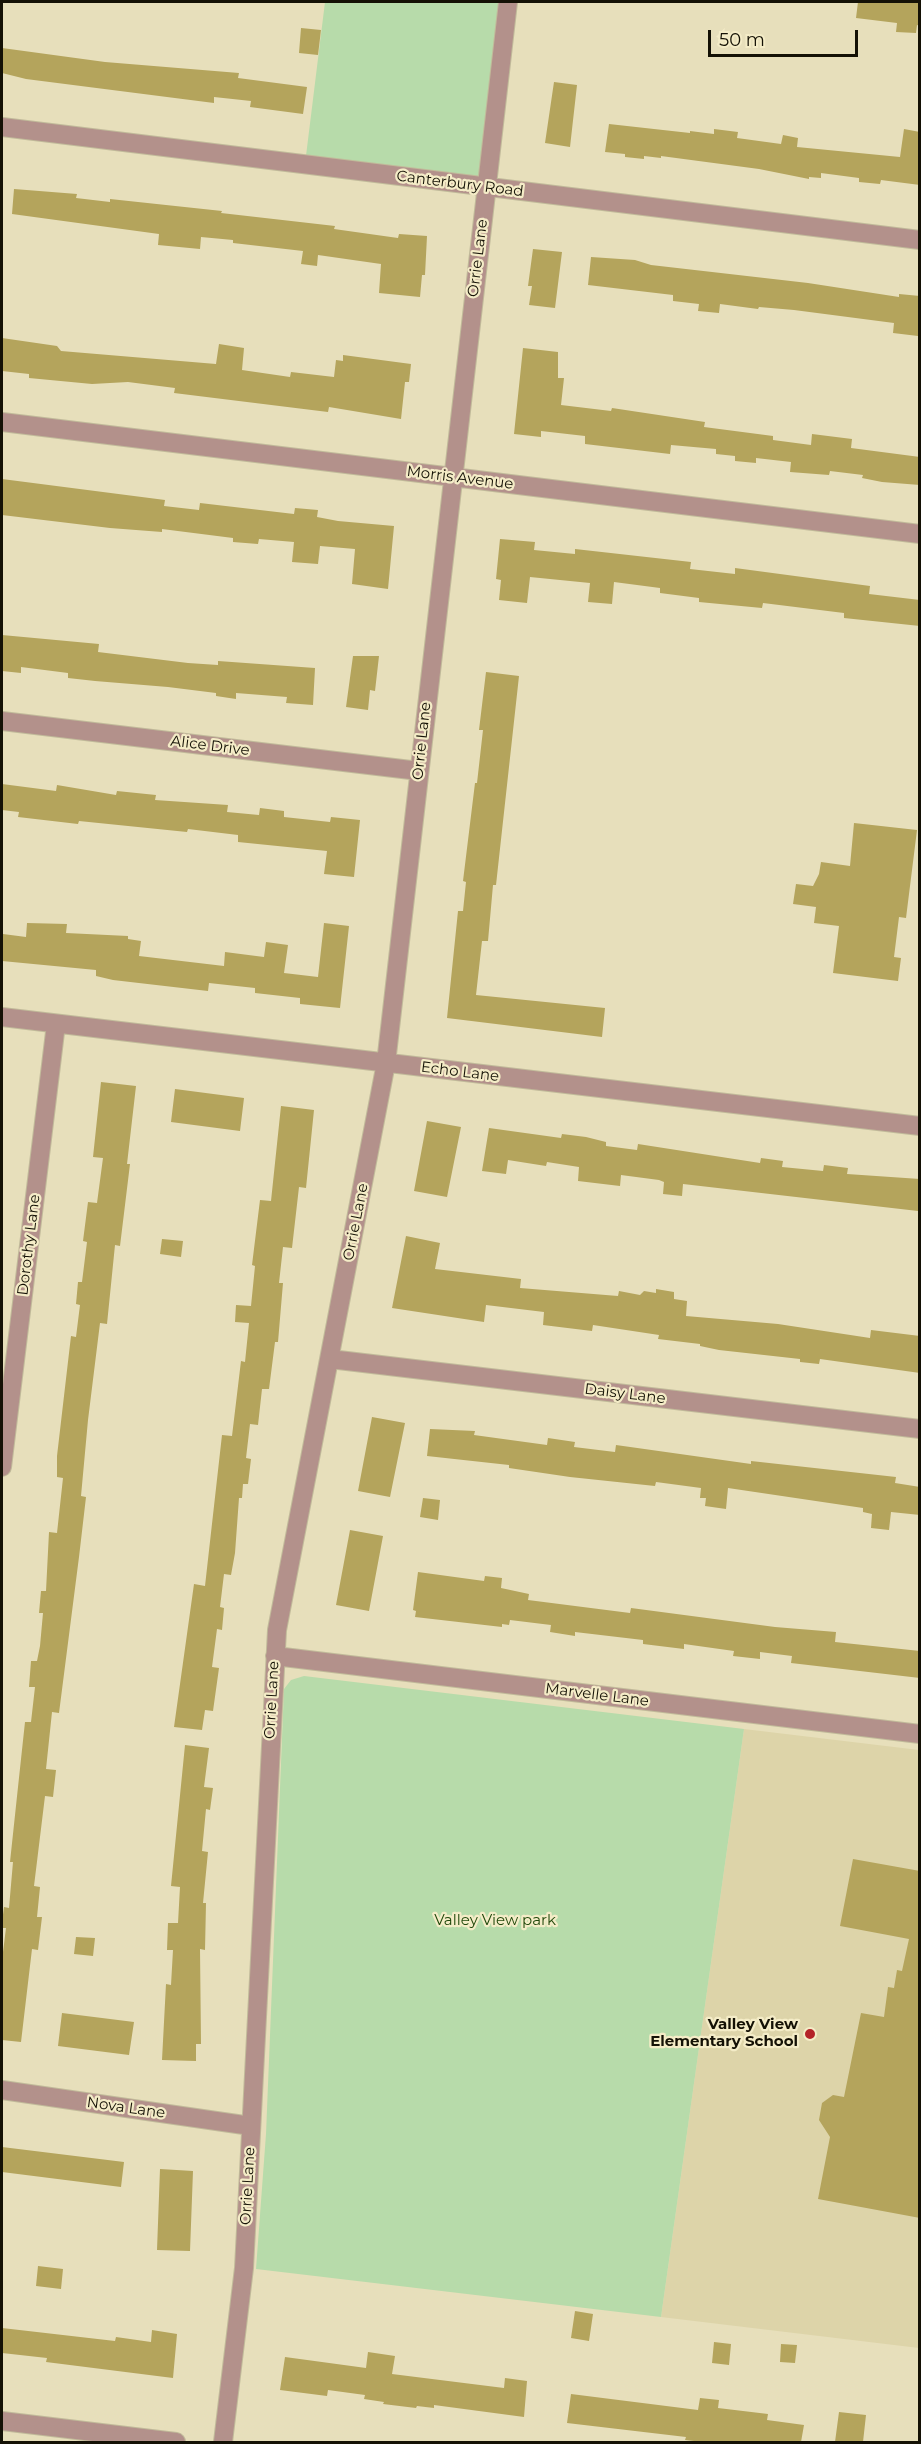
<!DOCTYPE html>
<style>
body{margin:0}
#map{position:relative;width:921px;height:2444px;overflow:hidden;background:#e7dfbb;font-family:Montserrat,sans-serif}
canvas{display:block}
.frame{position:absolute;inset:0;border:3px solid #141105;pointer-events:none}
.scale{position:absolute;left:708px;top:30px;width:150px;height:27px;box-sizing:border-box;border:3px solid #141105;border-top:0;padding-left:8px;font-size:18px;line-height:21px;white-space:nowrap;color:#141105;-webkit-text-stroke:4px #f4ecc7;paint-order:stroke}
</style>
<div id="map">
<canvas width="921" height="2444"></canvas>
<div class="frame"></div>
<div class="scale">50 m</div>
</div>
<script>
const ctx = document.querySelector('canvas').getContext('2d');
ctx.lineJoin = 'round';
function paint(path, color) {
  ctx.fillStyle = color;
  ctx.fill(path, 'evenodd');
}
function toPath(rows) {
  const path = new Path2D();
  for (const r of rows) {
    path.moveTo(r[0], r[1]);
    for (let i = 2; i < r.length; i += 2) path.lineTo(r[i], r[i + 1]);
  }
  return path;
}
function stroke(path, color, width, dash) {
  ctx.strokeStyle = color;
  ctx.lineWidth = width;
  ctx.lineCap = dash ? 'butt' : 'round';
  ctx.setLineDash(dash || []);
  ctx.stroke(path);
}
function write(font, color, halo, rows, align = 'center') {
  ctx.font = font + ' Montserrat,sans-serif';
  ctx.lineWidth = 4.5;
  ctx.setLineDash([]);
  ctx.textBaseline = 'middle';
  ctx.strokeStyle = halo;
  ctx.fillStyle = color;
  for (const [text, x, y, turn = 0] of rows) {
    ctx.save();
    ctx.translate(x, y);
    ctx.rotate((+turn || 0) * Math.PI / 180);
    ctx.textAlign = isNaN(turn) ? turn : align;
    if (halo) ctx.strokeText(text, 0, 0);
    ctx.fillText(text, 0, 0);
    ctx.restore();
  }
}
paint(toPath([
 [744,1729,919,1750,919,2348,661,2317]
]), '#ddd4a9');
paint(toPath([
 [325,2,508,2,486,187,305,164],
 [304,1676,744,1729,661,2317,256,2269,266,2134,284,1689,291,1680]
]), '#b7dbaa');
paint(toPath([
 [858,2,920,2,920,26,917,25,916,33,896,32,897,23,856,18],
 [301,28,321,30,318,55,299,53],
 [2,48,105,62,239,73,238,78,307,87,303,114,250,107,251,101,214,97,214,103,26,79,2,73],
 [554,82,577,85,570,147,545,143],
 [609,124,690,133,690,131,714,134,714,129,738,132,737,138,781,144,783,135,798,138,797,147,900,157,904,129,920,132,920,185,881,180,880,184,859,182,859,178,821,173,821,178,809,177,809,179,759,169,661,156,661,158,644,156,644,159,625,157,625,154,605,152],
 [14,189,77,194,76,198,110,202,110,199,222,211,221,213,335,226,334,229,398,238,399,234,427,236,425,275,422,275,420,297,379,293,381,264,318,255,317,266,301,264,303,251,233,243,233,240,201,237,200,249,158,245,159,234,12,214],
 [533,249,562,252,555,308,529,305,532,286,528,286],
 [591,257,635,260,651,265,808,283,899,297,899,294,920,296,918,336,893,333,894,323,794,310,759,307,758,309,720,304,719,313,698,311,699,304,673,301,673,295,588,285],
 [2,338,57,346,61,351,216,364,219,344,244,348,242,370,290,377,291,372,334,377,336,360,343,361,343,355,411,364,409,382,405,382,401,419,329,407,328,412,174,393,175,388,128,382,92,384,29,378,29,374,2,371],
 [523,348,558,352,558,378,564,378,561,405,611,411,612,408,705,422,704,427,773,436,773,440,811,445,812,434,852,439,851,448,920,457,920,485,882,482,862,478,863,475,830,471,829,475,790,472,791,462,756,458,756,463,735,461,735,456,716,454,716,449,671,445,670,454,585,444,585,436,541,431,541,437,514,434],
 [2,479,165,500,164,506,199,510,200,503,294,514,295,508,318,510,317,517,338,521,394,526,388,589,352,584,355,549,320,546,318,564,292,562,294,542,259,539,258,544,233,542,233,538,162,529,162,532,110,528,2,515],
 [500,539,535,542,534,550,575,554,575,549,691,562,690,569,735,574,735,568,870,586,869,594,920,600,920,626,844,618,844,613,763,603,762,608,699,602,699,598,660,593,660,588,614,582,612,604,588,602,590,583,530,577,527,603,499,600,501,580,496,579],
 [2,635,99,644,98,652,188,663,218,665,218,661,315,668,313,705,286,703,287,697,236,693,236,699,216,696,216,693,168,687,95,681,68,678,68,673,21,667,21,673,2,671],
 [353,656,379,656,375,691,370,690,368,710,346,707],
 [486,672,519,676,496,885,493,885,488,941,482,941,476,995,605,1008,602,1037,447,1018,458,911,463,911,466,882,463,881,475,783,477,783,483,730,479,730],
 [2,784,56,791,57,785,116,795,117,791,156,795,155,800,228,805,227,812,259,815,260,808,284,811,284,817,330,822,331,817,360,820,354,877,324,874,327,851,238,842,238,835,188,829,187,832,79,821,78,824,18,817,19,812,2,810],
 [854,823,917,830,906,918,899,917,894,957,901,958,898,981,833,973,839,926,814,923,816,907,793,904,796,884,813,886,819,874,821,862,850,866],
 [27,923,67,924,66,933,128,936,128,939,141,941,139,956,224,966,225,952,264,957,266,942,288,945,284,973,318,977,324,923,349,926,340,1008,300,1004,300,998,255,993,255,988,209,983,208,991,113,980,96,976,96,970,2,961,3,934,26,937],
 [101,1082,136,1086,127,1164,130,1164,120,1246,115,1245,107,1324,100,1323,88,1420,81,1496,86,1497,79,1557,59,1713,52,1712,46,1769,56,1770,53,1797,45,1796,34,1886,40,1887,37,1917,42,1917,38,1950,32,1949,21,2042,2,2040,2,1960,6,1928,2,1928,2,1922,4,1907,9,1908,13,1862,10,1862,18,1787,25,1722,31,1722,35,1687,29,1687,31,1661,37,1661,40,1646,43,1613,39,1613,41,1591,46,1591,49,1532,57,1533,63,1478,57,1477,57,1456,71,1336,76,1337,80,1305,76,1304,78,1282,82,1282,87,1242,83,1241,88,1202,97,1203,103,1158,93,1157],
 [175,1089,244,1098,240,1131,171,1122],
 [281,1106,314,1110,306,1188,299,1187,292,1248,283,1247,279,1283,283,1283,278,1342,275,1342,269,1389,262,1389,258,1425,250,1424,246,1458,251,1459,248,1484,243,1484,242,1498,239,1498,235,1553,231,1575,224,1574,220,1607,224,1608,222,1630,217,1629,212,1667,219,1668,213,1711,205,1710,202,1730,174,1727,194,1584,205,1586,222,1435,232,1436,241,1361,245,1362,249,1323,235,1322,236,1305,251,1306,255,1266,252,1265,260,1200,271,1201],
 [427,1121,461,1127,447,1197,414,1191],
 [489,1128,561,1138,562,1134,586,1137,606,1142,606,1146,637,1150,638,1144,760,1163,761,1158,783,1161,782,1167,823,1171,824,1165,848,1168,847,1174,920,1179,920,1208,918,1211,683,1184,682,1196,663,1194,664,1182,659,1180,621,1175,620,1186,578,1181,579,1167,547,1162,546,1166,508,1160,506,1174,482,1171],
 [406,1236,440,1243,435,1269,521,1279,520,1288,618,1296,619,1291,640,1295,644,1291,656,1293,656,1289,674,1292,674,1299,687,1301,686,1316,778,1324,870,1338,871,1330,920,1336,920,1373,820,1359,819,1364,800,1362,800,1359,719,1350,700,1346,700,1344,658,1339,659,1335,593,1325,592,1331,543,1325,544,1312,486,1305,484,1322,392,1308],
 [162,1239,183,1241,181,1257,160,1254],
 [372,1417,405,1423,390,1497,358,1491],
 [430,1429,475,1431,474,1435,547,1445,548,1438,575,1442,574,1447,615,1452,616,1445,751,1464,751,1461,896,1477,895,1483,920,1487,920,1515,891,1512,889,1530,871,1528,872,1514,863,1512,863,1508,728,1488,726,1509,705,1506,706,1498,700,1498,701,1488,656,1482,655,1486,570,1477,509,1468,509,1465,427,1456],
 [423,1498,440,1500,438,1520,420,1517],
 [350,1530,383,1536,369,1611,336,1605],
 [418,1572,484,1581,485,1576,502,1578,501,1588,529,1594,528,1600,630,1613,631,1608,775,1627,836,1632,835,1642,920,1651,920,1678,791,1663,792,1656,760,1652,760,1659,733,1656,734,1651,684,1644,684,1649,643,1644,643,1640,575,1632,575,1636,550,1632,551,1625,510,1620,509,1625,502,1624,502,1627,415,1617,416,1611,413,1610],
 [185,1745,209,1748,204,1787,213,1788,210,1810,206,1809,202,1851,208,1852,203,1903,206,1903,205,1950,200,1949,201,2044,196,2044,196,2061,162,2060,166,1984,171,1985,173,1950,167,1950,168,1923,178,1923,180,1887,171,1886],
 [853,1859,920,1871,920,2218,818,2199,830,2137,819,2120,822,2103,833,2095,844,2097,861,2013,884,2017,888,1987,894,1988,897,1970,902,1971,909,1939,840,1926],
 [76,1937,95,1938,93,1956,74,1954],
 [62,2013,134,2022,129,2055,58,2046],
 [2,2147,124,2162,121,2187,2,2172],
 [160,2169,193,2171,190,2251,157,2250],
 [38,2266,63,2269,61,2289,36,2286],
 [575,2311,593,2314,589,2341,571,2338],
 [2,2328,115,2341,116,2337,151,2342,152,2330,177,2334,173,2378,46,2362,47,2358,2,2353],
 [714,2342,731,2344,729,2365,712,2363],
 [781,2344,797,2345,795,2363,780,2362],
 [368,2352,395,2356,392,2374,504,2388,505,2378,527,2381,524,2417,434,2405,434,2408,417,2406,416,2408,383,2404,384,2402,364,2399,365,2395,328,2390,327,2396,280,2390,285,2357,366,2368],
 [571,2394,698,2410,700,2398,719,2400,718,2408,768,2414,767,2420,804,2425,801,2442,703,2442,685,2440,686,2437,567,2423],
 [839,2412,866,2415,863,2442,835,2442]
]), '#b4a45c');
const minor = toPath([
 [2,127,920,240],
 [2,422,920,534],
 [2,721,419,771],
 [2,1017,920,1126],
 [330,1359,920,1429],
 [2,1467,56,1024],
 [275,1656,920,1734],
 [2,2090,251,2126],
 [2,2421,176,2442],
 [223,2442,244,2268,277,1630,386,1063,508,2]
]);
stroke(minor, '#c1ba9a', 20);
stroke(minor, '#b3918b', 18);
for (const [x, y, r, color] of [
 [810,2034,6,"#b42328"]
]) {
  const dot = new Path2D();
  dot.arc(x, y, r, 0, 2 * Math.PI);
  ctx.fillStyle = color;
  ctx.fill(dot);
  stroke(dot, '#f4ecc7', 2);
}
write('15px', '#141105', '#f4ecc7', [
 ["Canterbury Road",460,184,7],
 ["Orrie Lane",478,258,-83],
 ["Morris Avenue",460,478,7],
 ["Orrie Lane",422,741,-84],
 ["Alice Drive",210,746,7],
 ["Echo Lane",460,1072,7],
 ["Orrie Lane",356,1222,-79],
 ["Dorothy Lane",29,1245,-83],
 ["Daisy Lane",625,1394,7],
 ["Marvelle Lane",597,1695,7],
 ["Orrie Lane",272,1700,-87],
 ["Nova Lane",126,2108,8],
 ["Orrie Lane",248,2186,-87]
]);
write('15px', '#20480b', '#f4ecc7', [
 ["Valley View park",495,1921]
]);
write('bold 15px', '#141105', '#f4ecc7', [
 ["Valley View",798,2025],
 ["Elementary School",798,2042]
], 'right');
</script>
